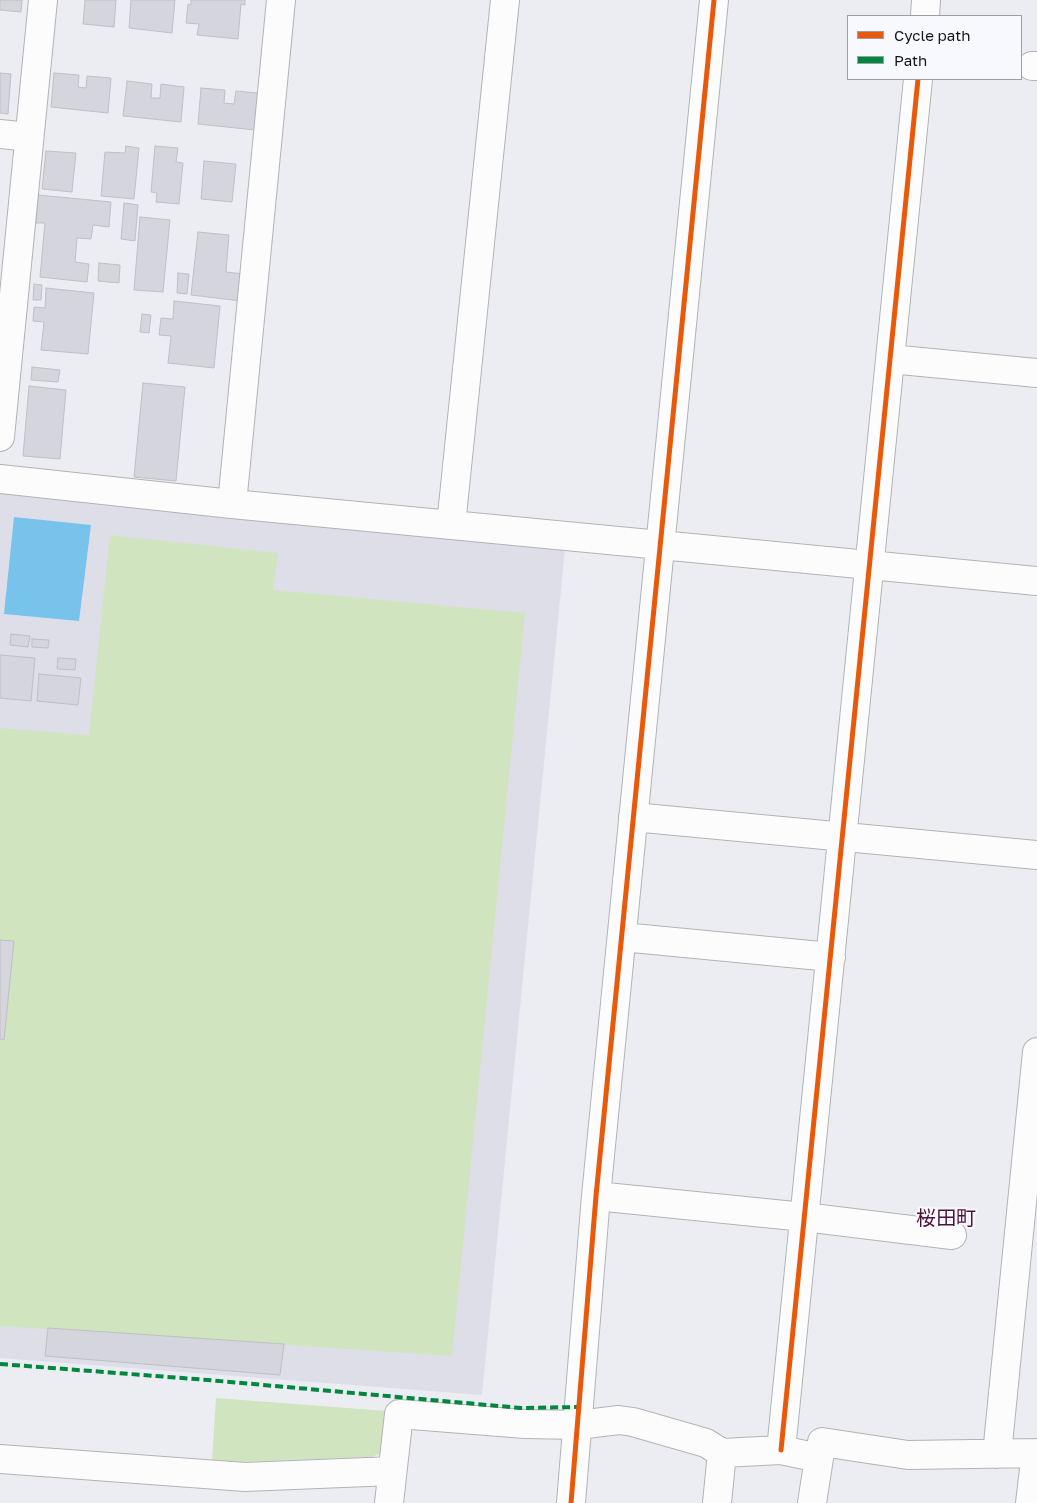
<!DOCTYPE html>
<meta charset="utf-8">
<style>
body{margin:0}
#map{position:relative;width:1037px;height:1503px;overflow:hidden;background:#ecedf2;font-family:"Golos Text",sans-serif}
canvas{display:block}
.legend{position:absolute;left:847px;top:15px;width:175px;height:65px;box-sizing:border-box;background:#f8f9fe;border:1px solid #9d9ea2;margin:0;padding:6px 9px;list-style:none;font-size:15px;color:#151618}
.legend li{display:flex;align-items:center;gap:10px;height:25px}
.legend b{width:25px;border:1px solid #9d9ea2}
</style>
<div id="map">
<canvas width="1037" height="1503"></canvas>
<ul class="legend">
<li><b style="height:6px;background:#e8590c"></b>Cycle path</li>
<li><b style="height:6px;background:#00873e"></b>Path</li>
</ul>
</div>
<script>
const ctx = document.querySelector('canvas').getContext('2d');
ctx.lineJoin = 'round';
function paint(path, color) {
  ctx.fillStyle = color;
  ctx.fill(path, 'evenodd');
}
function toPath(rows) {
  const path = new Path2D();
  for (const r of rows) {
    path.moveTo(r[0], r[1]);
    for (let i = 2; i < r.length; i += 2) path.lineTo(r[i], r[i + 1]);
  }
  return path;
}
function stroke(path, color, width, dash) {
  ctx.strokeStyle = color;
  ctx.lineWidth = width;
  ctx.lineCap = dash ? 'butt' : 'round';
  ctx.setLineDash(dash || []);
  ctx.stroke(path);
}
function write(font, color, halo, rows, align = 'center') {
  ctx.font = font + ' "Golos Text","Noto Sans JP",sans-serif';
  ctx.lineWidth = 4;
  ctx.setLineDash([]);
  ctx.textBaseline = 'middle';
  ctx.strokeStyle = halo;
  ctx.fillStyle = color;
  for (const [text, x, y, turn = 0] of rows) {
    ctx.save();
    ctx.translate(x, y);
    ctx.rotate((+turn || 0) * Math.PI / 180);
    ctx.textAlign = isNaN(turn) ? turn : align;
    if (halo) ctx.strokeText(text, 0, 0);
    ctx.fillText(text, 0, 0);
    ctx.restore();
  }
}
paint(toPath([
 [0,492,565,549,482,1395,0,1358]
]), '#dddee8');
paint(toPath([
 [110,535,278,553,273,590,525,613,452,1356,0,1326,0,728,89,735],
 [216,1398,387,1411,384,1445,381,1453,372,1457,241,1462,212,1460]
]), '#d0e5bf');
paint(toPath([
 [14,517,91,525,79,621,4,614]
]), '#78c3eb');
const building = toPath([
 [0,0,22,0,21,12,0,10,0,0],
 [85,0,116,0,114,27,83,24,85,0],
 [131,0,175,0,172,33,129,28,131,0],
 [191,0,245,0,245,5,241,4,238,39,197,35,199,24,186,23,188,4,191,5,191,0],
 [0,73,11,74,8,114,0,113,0,73],
 [54,73,79,75,78,87,86,88,87,76,111,78,108,113,51,107,54,73],
 [127,81,152,84,151,98,160,98,161,84,184,87,181,122,123,116,127,81],
 [201,88,225,90,224,103,234,104,236,91,258,93,255,130,198,124,201,88],
 [126,146,139,148,134,199,101,196,105,152,125,153,126,146],
 [155,146,178,148,176,162,183,163,179,204,156,202,157,193,151,192,155,146],
 [46,151,76,153,72,192,42,189,46,151],
 [204,161,236,164,232,202,201,199,204,161],
 [38,195,111,202,109,227,93,225,91,239,77,238,75,262,89,264,87,282,40,277,45,223,36,223,38,195],
 [124,203,138,205,135,241,121,239,124,203],
 [140,217,170,220,163,292,134,290,140,217],
 [198,232,229,235,226,272,244,274,241,301,191,295,198,232],
 [99,263,120,265,119,283,98,281,99,263],
 [178,273,189,274,187,294,177,293,178,273],
 [34,284,42,285,41,300,33,300,34,284],
 [46,288,94,293,88,354,41,350,44,322,33,321,34,307,45,308,46,288],
 [174,301,220,306,214,368,168,363,171,336,159,335,161,318,173,319,174,301],
 [142,314,151,315,149,333,140,332,142,314],
 [32,367,60,370,58,382,31,380,32,367],
 [143,383,185,387,176,481,134,477,143,383],
 [29,386,66,390,60,459,23,456,29,386],
 [11,634,30,636,28,647,10,645,11,634],
 [32,639,49,640,48,648,32,647,32,639],
 [0,655,35,658,31,701,0,698,0,655],
 [58,658,76,659,75,670,57,669,58,658],
 [39,674,81,678,78,705,37,701,39,674],
 [0,940,14,941,4,1040,0,1039,0,940],
 [48,1328,284,1344,280,1375,45,1356,48,1328]
]);
paint(building, '#d4d5dd');
stroke(building, '#bfc0c3', 1);
const minor = toPath([
 [925,16,926,0],
 [1032,66,1037,66],
 [0,134,29,137],
 [890,359,1037,373],
 [0,437,43,0],
 [0,479,232,504,1037,581],
 [232,504,281,0],
 [451,525,505,0],
 [633,817,1037,855],
 [622,937,831,957],
 [596,1196,804,1217,952,1235],
 [781,1450,918,79],
 [997,1454,1037,1052],
 [819,1458,822,1442,908,1455,1037,1453],
 [0,1459,245,1477,392,1471],
 [389,1503,399,1414,525,1424,578,1425,619,1420,633,1422,706,1443,722,1453,781,1450,819,1458,812,1503],
 [571,1503,596,1196,714,0],
 [717,1503,722,1453],
 [1030,1503,1036,1453]
]);
stroke(minor, '#b3b3b7', 30);
stroke(minor, '#fcfcfd', 28);
stroke(toPath([
 [0,1364,208,1380,521,1408,580,1407]
]), '#00873e', 4, [8, 4]);
stroke(toPath([
 [781,1450,918,79],
 [571,1503,596,1196,714,0]
]), '#e8590c', 5);
write('20px', '#4d1239', '#f8f9fe', [
 ["桜田町",946,1219]
]);
</script>
